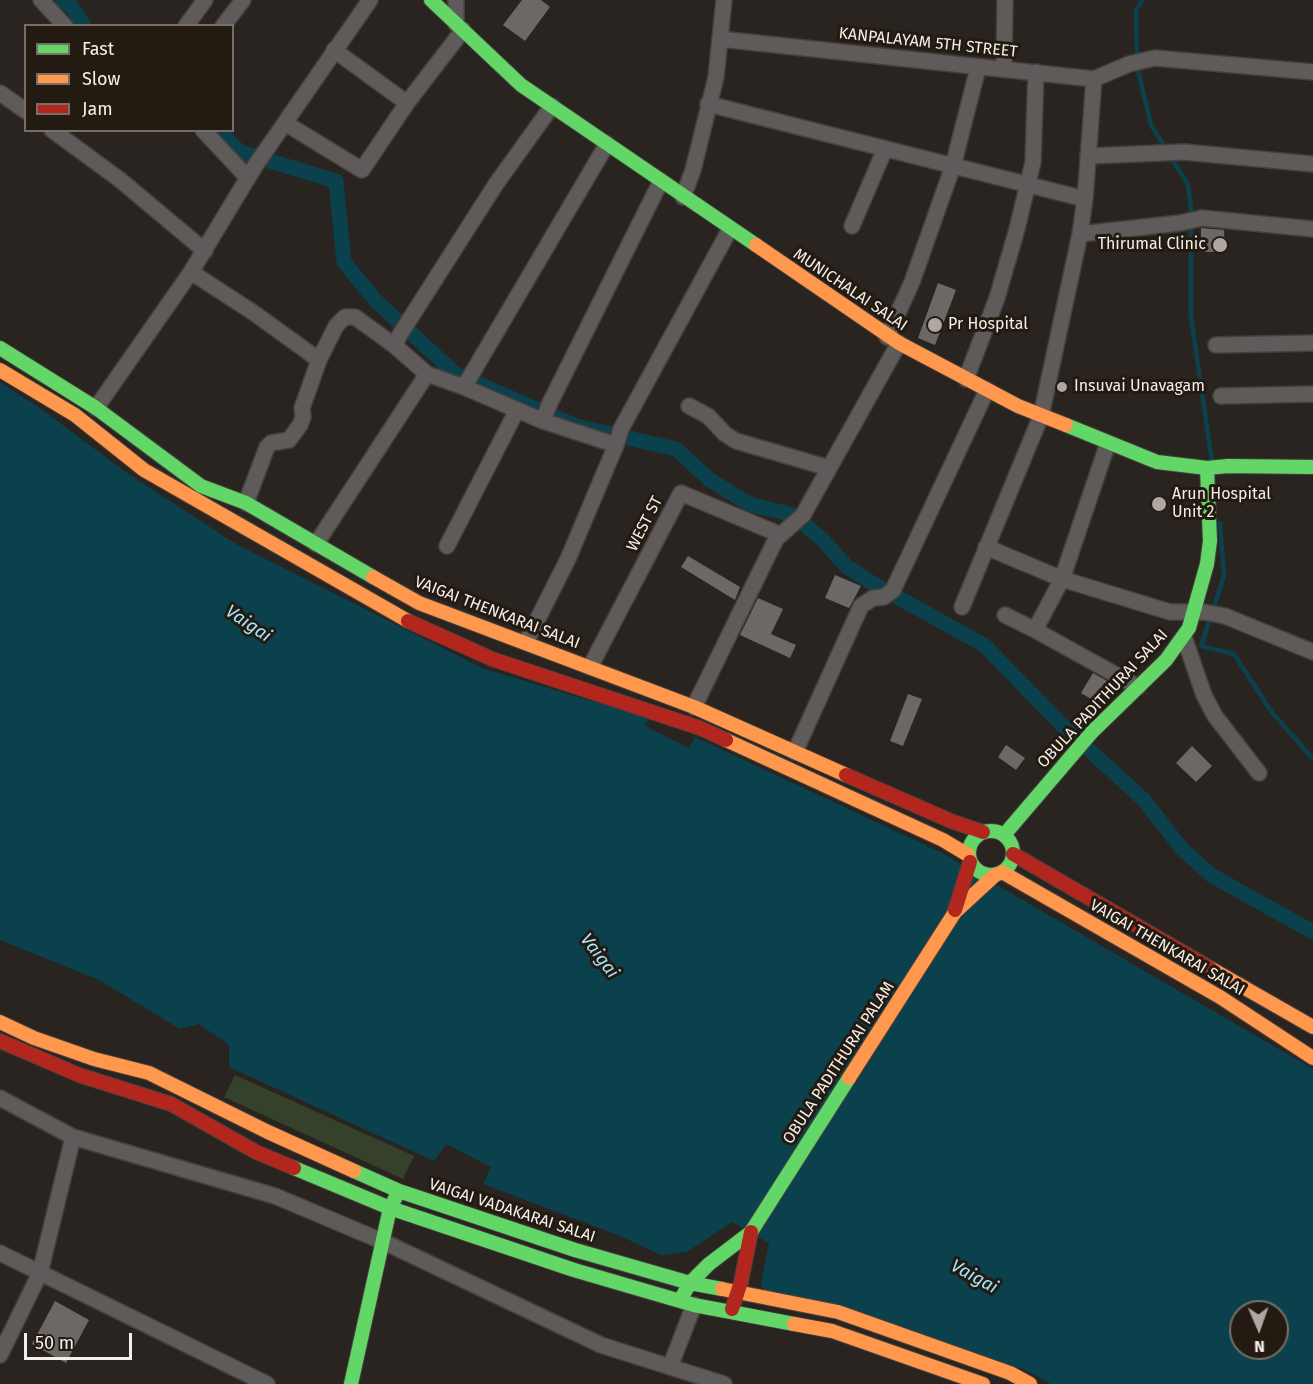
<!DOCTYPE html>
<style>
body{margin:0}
#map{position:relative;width:1313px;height:1384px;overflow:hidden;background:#29241f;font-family:"Fira Sans",sans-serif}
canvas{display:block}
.legend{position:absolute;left:24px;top:24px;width:210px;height:108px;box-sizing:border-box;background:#231a11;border:2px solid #776f67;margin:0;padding:8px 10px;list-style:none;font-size:18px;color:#f5efe9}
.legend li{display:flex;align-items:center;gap:12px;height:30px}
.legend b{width:30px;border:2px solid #776f67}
.north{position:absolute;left:1229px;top:1300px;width:60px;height:60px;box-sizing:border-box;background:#231a11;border:2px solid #776f67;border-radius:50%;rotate:178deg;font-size:16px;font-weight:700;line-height:24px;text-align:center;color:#f5efe9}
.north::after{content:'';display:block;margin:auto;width:21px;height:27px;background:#aea8a2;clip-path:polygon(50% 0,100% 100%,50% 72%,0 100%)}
.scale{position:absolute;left:24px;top:1333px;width:108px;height:27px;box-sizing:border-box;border:3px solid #f5efe9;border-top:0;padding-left:8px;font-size:18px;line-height:21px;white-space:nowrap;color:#f5efe9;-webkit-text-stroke:4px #231a11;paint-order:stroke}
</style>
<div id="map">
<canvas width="1313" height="1384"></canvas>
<ul class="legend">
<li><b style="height:8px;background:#63d668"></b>Fast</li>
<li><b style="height:8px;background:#ff974d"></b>Slow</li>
<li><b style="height:8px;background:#b3261e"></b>Jam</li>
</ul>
<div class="north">N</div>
<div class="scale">50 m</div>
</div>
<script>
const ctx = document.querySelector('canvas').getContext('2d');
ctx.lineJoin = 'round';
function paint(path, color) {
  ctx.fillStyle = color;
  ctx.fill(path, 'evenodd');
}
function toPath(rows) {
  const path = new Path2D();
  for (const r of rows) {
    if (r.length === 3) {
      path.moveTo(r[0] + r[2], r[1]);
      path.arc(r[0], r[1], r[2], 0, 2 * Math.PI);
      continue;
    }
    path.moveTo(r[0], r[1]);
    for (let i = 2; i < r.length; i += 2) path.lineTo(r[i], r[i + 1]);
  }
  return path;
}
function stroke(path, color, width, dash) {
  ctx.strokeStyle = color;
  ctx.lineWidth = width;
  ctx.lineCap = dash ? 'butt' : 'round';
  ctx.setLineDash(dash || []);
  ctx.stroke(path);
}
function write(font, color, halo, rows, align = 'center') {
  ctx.font = font + ' "Fira Sans",sans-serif';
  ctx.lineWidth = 6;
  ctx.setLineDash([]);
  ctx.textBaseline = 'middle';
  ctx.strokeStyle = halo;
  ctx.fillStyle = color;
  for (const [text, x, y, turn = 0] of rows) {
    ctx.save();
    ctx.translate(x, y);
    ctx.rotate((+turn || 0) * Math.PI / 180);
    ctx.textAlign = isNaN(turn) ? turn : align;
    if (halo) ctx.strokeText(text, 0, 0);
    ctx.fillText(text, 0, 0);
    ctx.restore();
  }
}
paint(toPath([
 [235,1075,414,1156,403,1179,224,1097]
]), '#36412c');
paint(toPath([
 [0,382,44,411,127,473,236,544,484,669,649,718,645,726,689,748,695,737,942,853,1313,1069,1313,1384,1051,1384,1021,1368,765,1291,761,1284,769,1243,732,1222,687,1252,661,1255,620,1236,483,1184,491,1167,446,1144,434,1161,229,1067,229,1045,199,1024,180,1029,99,980,0,940],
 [1241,1312,1277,1312,1277,1348,1241,1348]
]), '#0b414d');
stroke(toPath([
 [1142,0,1136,11,1137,66,1151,125,1166,149],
 [1170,156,1188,184,1191,209,1191,317,1212,462],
 [1220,523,1224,576,1201,646,1234,654,1271,711,1313,759]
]), '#0b414d', 4.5);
stroke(toPath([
 [63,0,72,7,84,26],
 [218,130,240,152,336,181,344,262,376,301,457,375,576,426,676,449,710,480,749,504,793,515,823,540,846,566,872,583,984,645,1063,726,1144,800,1182,849,1211,875,1313,932]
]), '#0b414d', 15);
paint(toPath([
 [522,0,541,0,550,7,525,41,503,25],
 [1201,228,1224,230,1225,252,1201,252],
 [938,283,956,290,935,345,918,338],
 [688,556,740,587,735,600,681,567],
 [835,575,861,586,849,608,825,598],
 [758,598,783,609,771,634,796,645,790,658,740,635],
 [1093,673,1109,682,1096,702,1081,693],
 [908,694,922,699,903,746,890,741],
 [1006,745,1025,758,1016,770,998,757],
 [1192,746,1212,766,1196,782,1176,763],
 [55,1301,89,1320,66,1363,32,1344]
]), '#6c6866');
const street = toPath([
 [41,0,65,26],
 [456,24,456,0],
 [186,26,205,0],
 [223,26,243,0],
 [720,39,1094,79,1129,64,1155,58,1313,72],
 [334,50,407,103],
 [1004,68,1005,0],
 [0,93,26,111],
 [708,104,1085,199],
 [285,123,362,170,407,103,463,30],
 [52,130,119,179,205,251],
 [203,130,248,178],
 [1088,156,1184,152,1313,164],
 [683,197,693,170,716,77,724,0],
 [852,226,885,149],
 [1080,234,1180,223,1202,218,1313,229],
 [191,272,254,313,319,360],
 [887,337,912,282,953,166,978,68],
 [1216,345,1313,343],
 [395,346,399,336,496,184,552,106],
 [966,379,997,298,1017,229,1033,162,1036,72],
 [464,387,607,144],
 [1221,396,1313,394],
 [689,406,708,416,725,434,736,441,829,468],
 [96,408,191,272,255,166,370,0],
 [543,421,549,405,661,181],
 [246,503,267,447,271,443,289,440,300,425,303,417,302,408,319,360,336,326,345,317,355,317,395,346,427,374],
 [316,544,427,374,464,387,543,421,616,445],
 [447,546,517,410],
 [986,547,1062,579,1170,612,1204,612,1225,616,1313,652],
 [962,607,1041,416,1080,234,1085,199,1094,79],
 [1005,615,1035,630,1062,579,1108,443],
 [1035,630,1138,687],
 [1184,637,1204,695,1215,716,1259,773],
 [526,642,568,559,616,445,621,429,730,229],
 [590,667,681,493,781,535],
 [694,707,776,539,803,515,899,343],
 [795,752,861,606,873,598,884,597,893,590,987,390],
 [0,1098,73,1137,275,1196,384,1242,601,1345,724,1384],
 [0,1253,267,1384],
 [0,1355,40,1273,73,1137],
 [670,1367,694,1305]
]);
const fast = toPath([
 [431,0,521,85,756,245],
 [0,348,96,408,201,486,246,503,373,577],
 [1066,425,1157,462,1207,468,1228,466,1313,467],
 [991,853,22],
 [1004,835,1092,732,1166,660,1189,628,1207,564,1210,541,1207,468],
 [294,1168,390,1208,574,1270,694,1305,794,1324],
 [354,1171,399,1191,575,1250,690,1283,722,1289],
 [682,1297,690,1283,709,1264,751,1232,849,1078],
 [351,1384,390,1208,399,1191]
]);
const slow = toPath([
 [756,245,899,343,1018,406,1066,425],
 [0,370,75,415,144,470,408,621],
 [373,577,419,603,694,707,846,775],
 [726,740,943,840,968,855],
 [1002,872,1220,997,1313,1058],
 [1210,968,1313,1027],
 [0,1022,34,1038,94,1059,149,1073,268,1132,354,1171],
 [849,1078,955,912,995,875],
 [722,1289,838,1312,1010,1373,1030,1384],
 [794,1324,832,1331,983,1384]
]);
const jam = toPath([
 [408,621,492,659,700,728,726,740],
 [846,775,951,821,983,832],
 [1013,854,1210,968],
 [955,910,970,862],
 [0,1041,79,1075,171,1104,256,1152,294,1168],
 [732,1309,741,1282,751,1232]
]);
stroke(street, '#45403c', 18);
stroke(fast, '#45403c', 16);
stroke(slow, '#45403c', 16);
stroke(jam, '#45403c', 16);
stroke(street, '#5f5b5b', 15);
stroke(fast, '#63d668', 14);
stroke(slow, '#ff974d', 14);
stroke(jam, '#b3261e', 14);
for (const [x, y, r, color] of [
 [1220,245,8,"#aea8a2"],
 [935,325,8,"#aea8a2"],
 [1062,387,6,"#aea8a2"],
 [1159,504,8,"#aea8a2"]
]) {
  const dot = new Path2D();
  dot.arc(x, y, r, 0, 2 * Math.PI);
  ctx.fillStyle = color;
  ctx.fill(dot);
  stroke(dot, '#231a11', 2);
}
write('16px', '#f5efe9', '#231a11', [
 ["KANPALAYAM 5TH STREET",928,43,6],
 ["MUNICHALAI SALAI",850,290,34],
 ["WEST ST",645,524,-63],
 ["VAIGAI THENKARAI SALAI",497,613,21],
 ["OBULA PADITHURAI SALAI",1103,699,-47],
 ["VAIGAI THENKARAI SALAI",1167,948,30],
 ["OBULA PADITHURAI PALAM",839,1063,-57],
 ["VAIGAI VADAKARAI SALAI",512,1211,18]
]);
write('16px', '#f5efe9', '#231a11', [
 ["Thirumal Clinic",1206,245,"right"],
 ["Pr Hospital",948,325],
 ["Insuvai Unavagam",1074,387],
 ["Arun Hospital",1172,495],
 ["Unit 2",1172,513]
], 'left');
write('italic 18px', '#a5e8fd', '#231a11', [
 ["Vaigai",248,624,34],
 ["Vaigai",599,956,53],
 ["Vaigai",974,1277,29]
]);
</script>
